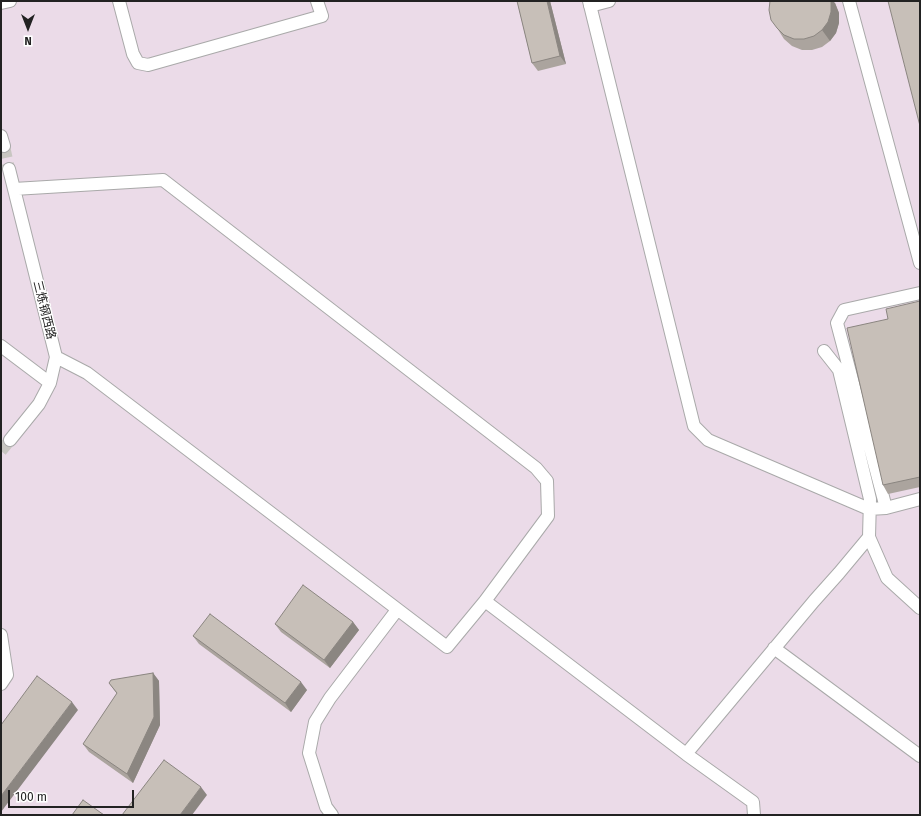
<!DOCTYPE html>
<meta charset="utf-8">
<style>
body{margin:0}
#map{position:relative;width:921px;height:816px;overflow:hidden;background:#f2efe9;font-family:"Fira Sans",sans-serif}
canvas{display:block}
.frame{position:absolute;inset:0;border:2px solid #222;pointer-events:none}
.north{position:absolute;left:8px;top:8px;width:40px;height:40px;-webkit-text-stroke:3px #fff;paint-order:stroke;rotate:180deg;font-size:11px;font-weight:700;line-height:16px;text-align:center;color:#222}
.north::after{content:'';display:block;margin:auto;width:14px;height:18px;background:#222;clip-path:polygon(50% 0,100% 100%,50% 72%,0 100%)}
.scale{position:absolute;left:8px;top:790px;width:126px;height:18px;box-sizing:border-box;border:2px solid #222;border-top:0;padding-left:5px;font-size:12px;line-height:14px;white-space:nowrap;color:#222;-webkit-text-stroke:3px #fff;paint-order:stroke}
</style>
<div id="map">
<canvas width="921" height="816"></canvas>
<div class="frame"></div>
<div class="north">N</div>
<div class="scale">100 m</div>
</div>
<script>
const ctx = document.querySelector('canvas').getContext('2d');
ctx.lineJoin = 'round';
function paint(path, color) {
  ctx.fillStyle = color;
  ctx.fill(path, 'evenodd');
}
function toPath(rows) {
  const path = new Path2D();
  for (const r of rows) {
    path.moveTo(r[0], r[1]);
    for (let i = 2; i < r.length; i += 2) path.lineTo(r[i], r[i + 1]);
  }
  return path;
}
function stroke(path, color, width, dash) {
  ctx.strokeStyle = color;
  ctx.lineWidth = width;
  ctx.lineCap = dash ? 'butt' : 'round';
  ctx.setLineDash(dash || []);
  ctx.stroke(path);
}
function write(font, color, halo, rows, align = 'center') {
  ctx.font = font + ' "Fira Sans","Noto Sans SC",sans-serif';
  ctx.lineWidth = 3;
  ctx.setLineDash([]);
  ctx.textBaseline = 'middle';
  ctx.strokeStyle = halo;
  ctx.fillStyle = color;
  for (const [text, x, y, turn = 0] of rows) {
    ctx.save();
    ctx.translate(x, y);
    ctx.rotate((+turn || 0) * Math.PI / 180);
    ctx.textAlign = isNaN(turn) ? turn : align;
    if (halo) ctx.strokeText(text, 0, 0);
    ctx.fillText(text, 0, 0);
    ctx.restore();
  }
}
paint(toPath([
 [1,1,920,1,920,815,1,815]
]), '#ebdbe8');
stroke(toPath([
 [4,146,9,169],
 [1,451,10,440]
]), '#c8c6c1', 12, [12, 6]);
const minor = toPath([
 [119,1,133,54,138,63,148,65,322,16,317,1],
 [589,1,694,426,708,440,869,509,886,508,920,499],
 [849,1,920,263],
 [1,3,10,1],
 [590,6,609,1],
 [1,136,4,146],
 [9,169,56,357,50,383,39,404,10,440],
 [14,189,163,180,536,468,547,481,548,516,485,601,447,647,87,373,56,357],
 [1,346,50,383],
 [824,351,839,370,870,499,869,537,887,578,920,608],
 [886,508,837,323,844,310,920,293],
 [485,601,686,754,753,802,754,815],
 [1,635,7,675,1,684],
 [774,648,920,756],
 [686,754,814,601,839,573,869,537],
 [332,815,326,807,309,753,315,722,330,698,397,610]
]);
stroke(minor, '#a9a9a9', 14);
stroke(minor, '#fff', 12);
paint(toPath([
 [517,1,550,1,566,64,538,71,532,63],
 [835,3,839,13,839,23,836,33,830,41,822,47,812,50,802,50,792,46,784,39,777,28],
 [920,301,920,487,888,494,883,485,888,319],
 [353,622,359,630,330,668,281,632,275,624],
 [193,636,307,690,291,712,199,644],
 [153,673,159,681,160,725,133,783,89,752,83,744,117,694,109,683]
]), '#aba49e');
paint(toPath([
 [547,1,550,1,566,64,560,56],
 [831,1,833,1,835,3,839,13,839,23,836,33,830,41,822,30],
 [353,622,359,630,330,668,324,660],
 [153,673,159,681,160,725,133,783,127,774],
 [301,682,307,690,291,712,285,703],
 [72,702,78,710,1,812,1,796],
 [201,787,207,795,192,815,180,815]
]), '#8b8681');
const building = toPath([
 [517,1,547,1,560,56,532,63,517,1],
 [770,1,831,1,831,12,828,22,822,30,814,36,804,39,794,39,784,35,777,28,771,20,769,10,770,1],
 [888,1,920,1,920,126,888,1],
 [920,301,920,477,883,485,847,328,888,319,886,309,920,301],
 [303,585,353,622,324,660,275,624,303,585],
 [210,614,301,682,285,703,193,636,210,614],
 [153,673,154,717,127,774,83,744,117,693,109,683,111,680,153,673],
 [37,676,72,702,1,796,1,725,37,676],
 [164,760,201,787,180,815,122,815,164,760],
 [83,800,104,815,72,815,83,800]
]);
paint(building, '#c7bfb8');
stroke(building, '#8b8681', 1);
write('12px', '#222', '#fff', [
 ["三炼钢西路",44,310,76]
]);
</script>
